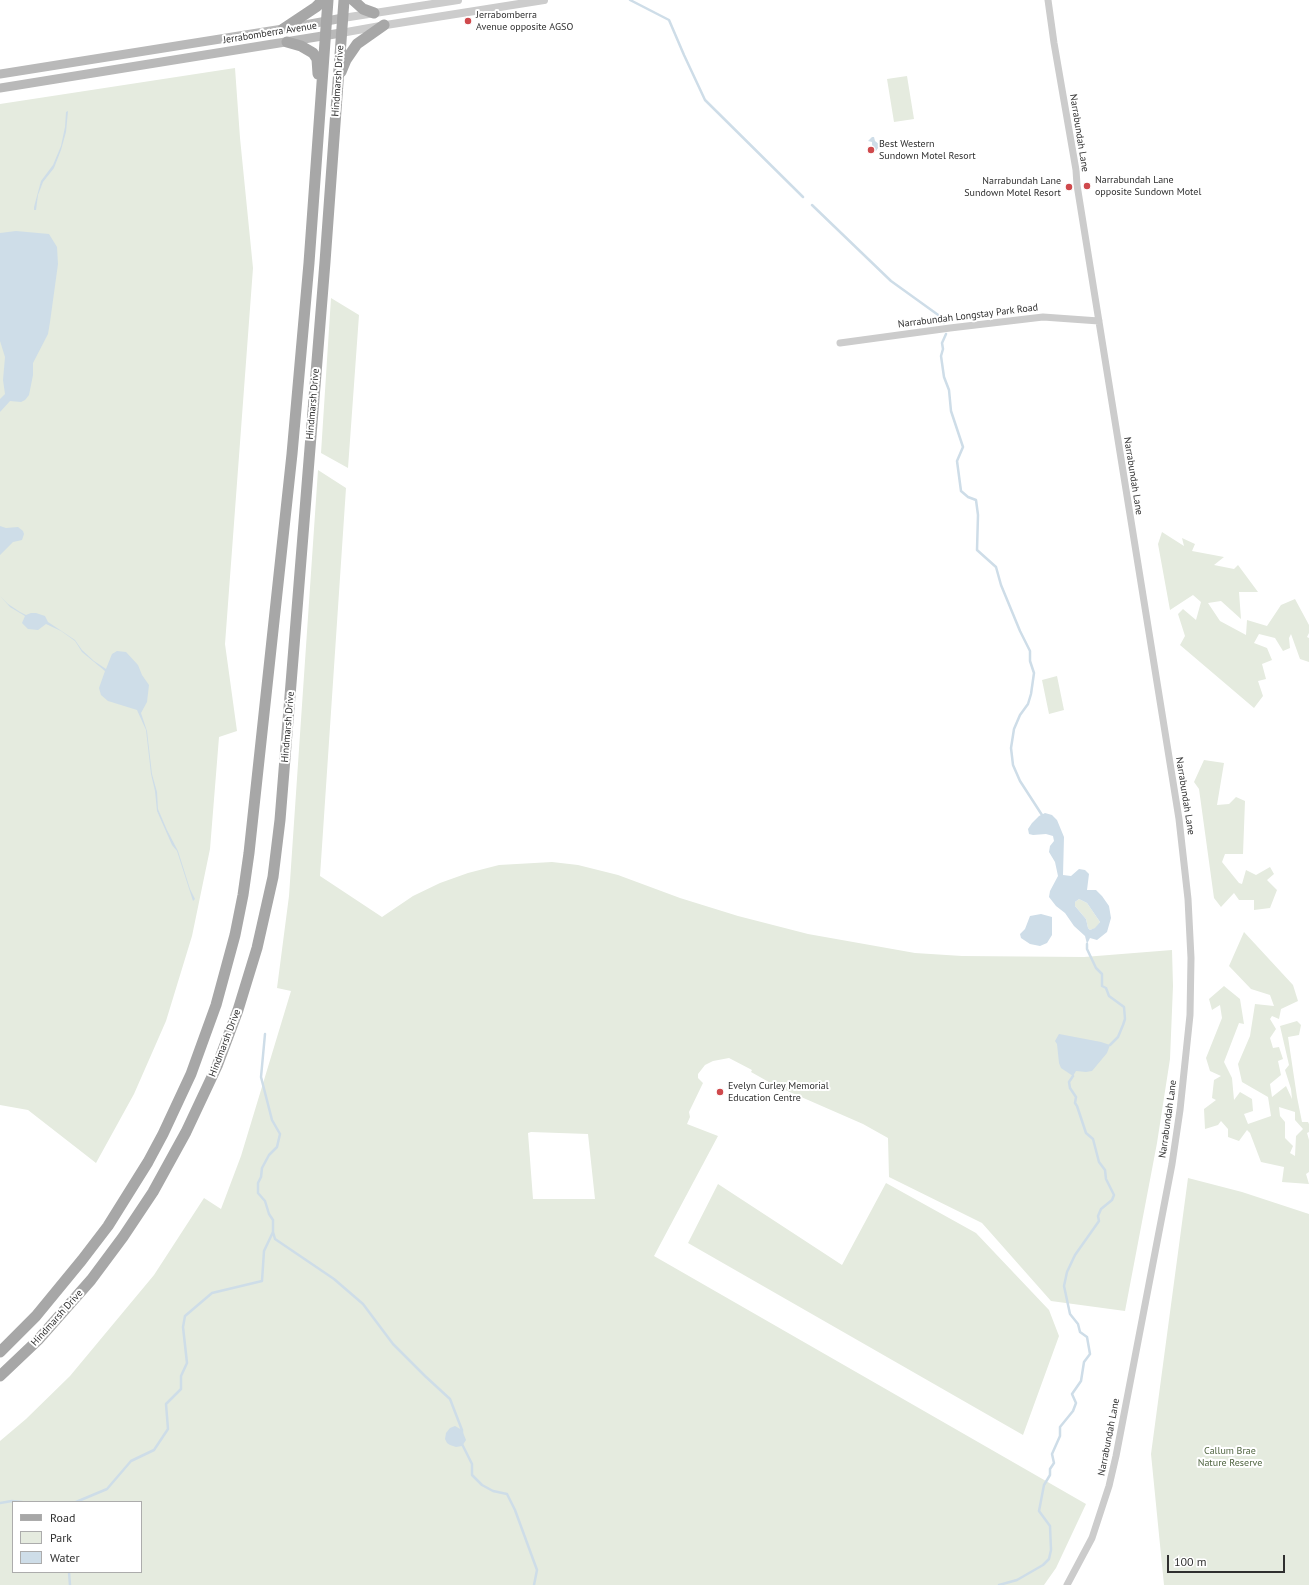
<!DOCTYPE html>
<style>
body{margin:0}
#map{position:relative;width:1309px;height:1585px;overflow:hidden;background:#fff;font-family:"PT Sans",sans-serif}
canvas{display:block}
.legend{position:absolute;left:12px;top:1501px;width:130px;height:72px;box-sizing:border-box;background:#fff;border:1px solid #acacac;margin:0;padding:5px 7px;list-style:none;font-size:12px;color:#2f2f2f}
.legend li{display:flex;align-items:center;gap:8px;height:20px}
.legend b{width:20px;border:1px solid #acacac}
.scale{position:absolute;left:1167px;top:1555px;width:118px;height:18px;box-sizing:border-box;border:2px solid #2f2f2f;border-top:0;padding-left:5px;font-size:12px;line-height:14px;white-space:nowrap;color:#2f2f2f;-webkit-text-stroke:3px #fff;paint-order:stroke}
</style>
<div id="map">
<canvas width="1309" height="1585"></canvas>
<ul class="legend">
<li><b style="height:5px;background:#a7a7a7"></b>Road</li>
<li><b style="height:11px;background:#e5ebdf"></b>Park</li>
<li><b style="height:11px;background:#cedde8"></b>Water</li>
</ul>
<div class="scale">100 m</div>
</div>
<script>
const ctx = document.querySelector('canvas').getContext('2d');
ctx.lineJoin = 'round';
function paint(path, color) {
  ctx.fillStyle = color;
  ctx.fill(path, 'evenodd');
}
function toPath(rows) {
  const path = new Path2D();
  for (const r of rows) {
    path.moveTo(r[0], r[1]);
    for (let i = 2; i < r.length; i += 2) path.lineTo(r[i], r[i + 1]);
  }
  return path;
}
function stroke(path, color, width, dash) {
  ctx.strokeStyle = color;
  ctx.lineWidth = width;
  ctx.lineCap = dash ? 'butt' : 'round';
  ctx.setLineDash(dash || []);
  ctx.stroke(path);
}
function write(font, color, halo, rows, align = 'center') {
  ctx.font = font + ' "PT Sans",sans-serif';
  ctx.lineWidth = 4;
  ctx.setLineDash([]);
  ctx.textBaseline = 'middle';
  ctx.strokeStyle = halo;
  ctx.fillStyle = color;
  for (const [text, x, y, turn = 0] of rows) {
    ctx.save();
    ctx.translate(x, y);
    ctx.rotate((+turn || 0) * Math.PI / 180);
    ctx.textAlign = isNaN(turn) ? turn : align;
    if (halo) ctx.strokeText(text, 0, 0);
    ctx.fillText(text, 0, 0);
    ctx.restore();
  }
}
paint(toPath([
 [235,68,240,138,253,268,225,644,237,731,219,737,210,849,192,936,166,1021,134,1094,96,1163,28,1110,0,1105,0,104],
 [907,76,914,119,894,122,887,79],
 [331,298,359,315,348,468,321,453],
 [318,470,346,488,320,876,382,917,413,896,440,883,468,873,499,865,552,862,578,865,618,875,680,898,738,916,808,934,915,953,962,956,1084,957,1172,950,1173,986,1170,1059,1157,1143,1125,1311,1051,1301,982,1223,889,1177,888,1138,863,1124,776,1086,751,1072,752,1070,729,1058,713,1061,705,1065,698,1074,698,1078,703,1083,689,1112,690,1117,687,1124,718,1136,654,1256,1086,1504,1056,1568,1044,1585,0,1585,0,1441,26,1419,70,1376,154,1275,204,1198,221,1209,241,1156,291,991,277,988,289,896],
 [531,1132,588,1134,595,1199,533,1199,528,1133],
 [13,1502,141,1502,141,1572,13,1572],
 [1162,532,1184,546,1182,538,1195,544,1192,551,1224,557,1214,565,1234,569,1238,565,1258,592,1239,592,1241,619,1221,601,1208,603,1220,621,1246,635,1247,620,1267,626,1281,605,1295,599,1309,625,1309,633,1307,637,1309,638,1309,662,1300,659,1291,634,1289,638,1290,648,1283,651,1275,638,1259,634,1254,643,1267,648,1272,660,1262,664,1266,679,1258,681,1263,696,1254,708,1180,645,1185,636,1178,614,1183,609,1196,620,1201,602,1193,595,1170,610,1158,544],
 [1057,676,1064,710,1049,714,1042,680],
 [1204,760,1224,763,1217,805,1229,804,1236,797,1245,801,1243,854,1225,854,1222,862,1239,883,1242,884,1246,870,1256,875,1270,867,1274,874,1267,880,1277,890,1270,908,1254,910,1254,900,1239,900,1234,893,1221,907,1214,898,1199,789,1194,782],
 [1079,899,1087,903,1100,922,1096,928,1090,930,1088,928,1086,919,1075,906,1075,902],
 [1244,932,1293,985,1298,1001,1281,1009,1279,1019,1272,1016,1270,1019,1276,1029,1270,1038,1273,1048,1279,1047,1283,1059,1278,1061,1281,1075,1270,1084,1272,1097,1286,1086,1292,1099,1291,1089,1285,1070,1289,1065,1280,1026,1297,1021,1301,1025,1299,1035,1288,1037,1297,1097,1302,1122,1308,1122,1309,1124,1309,1132,1307,1133,1309,1140,1309,1172,1306,1174,1309,1184,1282,1182,1284,1167,1261,1162,1250,1133,1247,1130,1239,1141,1228,1137,1228,1129,1221,1121,1218,1125,1205,1129,1204,1109,1216,1100,1212,1098,1214,1080,1221,1076,1210,1071,1206,1058,1222,1018,1220,1005,1212,1010,1209,999,1224,986,1240,999,1244,1024,1239,1023,1224,1062,1232,1078,1234,1100,1240,1092,1252,1099,1253,1111,1244,1114,1248,1124,1271,1116,1268,1097,1242,1082,1238,1064,1250,1036,1255,1004,1274,1006,1270,995,1251,989,1229,966],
 [1279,1107,1295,1112,1295,1120,1303,1129,1296,1136,1295,1156,1290,1153,1293,1146,1285,1138,1285,1122,1280,1116],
 [1188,1178,1242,1192,1309,1214,1309,1585,1164,1585,1151,1454],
 [886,1183,976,1233,1049,1310,1059,1336,1023,1435,688,1243,718,1184,842,1265]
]), '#e5ebdf');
paint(toPath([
 [68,111,66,132,61,150,54,168,43,182,38,195,36,210,34,210,34,207,41,181,53,165,61,146,65,127,66,112],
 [872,137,874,137,875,141,880,145,876,151,869,153,867,150,872,146,872,142,868,141],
 [16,231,49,234,57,247,58,264,50,322,48,334,33,363,33,375,29,395,25,400,21,402,10,401,0,412,0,399,5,394,3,380,5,357,0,341,0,233],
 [0,526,6,528,18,527,23,531,24,534,22,540,13,542,0,555],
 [0,596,8,604,20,612,26,615,31,613,36,613,45,616,48,622,75,640,82,650,94,661,106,669,112,654,117,651,126,652,138,665,142,675,149,685,147,702,141,713,147,731,152,774,157,792,158,809,167,830,178,851,190,889,195,899,193,901,177,851,172,845,157,811,155,791,151,774,146,730,137,710,108,701,101,695,99,688,105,671,82,652,75,641,61,631,46,624,38,630,28,629,22,623,25,616,10,607],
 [1045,813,1052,815,1057,820,1064,837,1063,875,1071,876,1079,869,1085,870,1089,874,1087,890,1096,890,1102,896,1109,906,1111,918,1107,932,1097,940,1090,938,1087,944,1085,936,1074,926,1065,913,1056,906,1049,897,1050,891,1058,876,1055,862,1049,852,1050,846,1054,841,1053,836,1046,834,1033,835,1029,834,1028,829,1032,823,1039,816],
 [1079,899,1087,903,1100,922,1095,928,1090,930,1088,928,1086,919,1075,906,1075,902],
 [1041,914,1052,917,1052,935,1047,943,1040,946,1030,944,1021,938,1020,934,1025,929,1030,916],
 [1059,1034,1101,1042,1110,1045,1107,1053,1092,1071,1086,1072,1076,1071,1073,1076,1061,1068,1059,1063,1057,1044,1055,1041],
 [455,1426,462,1430,466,1440,462,1446,456,1447,450,1445,447,1443,445,1439,446,1433,450,1428]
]), '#cedde8');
stroke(toPath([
 [630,0,669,20,684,55,705,100,803,197],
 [812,205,891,281,941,317,944,323],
 [946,334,942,343,943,349,941,356,944,377,949,390,951,411,963,447,957,461,961,491,968,497,976,500,978,515,977,550,996,567,1001,585,1020,631,1030,651,1030,661,1034,673,1031,694,1028,704,1020,715,1014,729,1011,748,1013,765,1020,781,1042,815],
 [1087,944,1087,949,1096,968,1102,974,1102,986,1106,988,1109,996,1124,1007,1125,1019,1123,1025,1118,1037,1110,1045],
 [273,1232,275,1239,334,1279,363,1304,393,1344,425,1376,450,1399,462,1430,462,1433],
 [462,1444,472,1464,472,1475,482,1485,493,1491,507,1494,515,1510,537,1570,534,1585],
 [76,1502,107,1489,131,1461,154,1450,168,1429,166,1404,181,1389,181,1376,187,1363,183,1327,185,1316,212,1293,262,1281,264,1251,273,1232,273,1220,269,1214,265,1201,258,1193,258,1183,261,1177,262,1168,269,1155,277,1147,280,1134,272,1120,261,1077,265,1034],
 [0,1503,12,1501,22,1502],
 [69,1572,70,1585],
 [999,1585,1017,1580,1043,1565,1049,1559,1051,1550,1050,1526,1039,1511,1044,1485,1050,1475,1050,1469,1054,1463,1052,1454,1060,1436,1060,1427,1073,1411,1076,1403,1072,1394,1081,1381,1084,1362,1090,1354,1087,1337,1080,1332,1078,1324,1070,1314,1064,1286,1067,1272,1075,1255,1099,1221,1098,1216,1101,1209,1112,1200,1114,1195,1106,1179,1105,1170,1099,1162,1093,1139,1086,1133,1077,1106,1075,1103,1076,1097,1070,1088,1069,1082,1073,1076]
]), '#cedde8', 2.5);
stroke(toPath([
 [1048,0,1054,43,1076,170,1077,185,1179,819,1188,899,1191,958,1190,1015,1180,1110,1172,1164,1116,1456,1109,1486,1092,1538,1067,1585],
 [840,343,950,328,1043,317,1099,321]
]), '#ccc', 7);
stroke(toPath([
 [343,18,458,0],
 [341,33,386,25,544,0]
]), '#ccc', 8);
stroke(toPath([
 [0,74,283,29,343,18],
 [0,88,341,33]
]), '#b9b9b9', 9);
stroke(toPath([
 [353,0,363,9,374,13],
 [283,29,316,7,323,0],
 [287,42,301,46,313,53,317,59,318,74],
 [341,72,346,60,357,44,384,25],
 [0,1352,36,1316,82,1260,108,1226,148,1162,163,1134,191,1074,216,1005,235,935,243,895,249,853,292,454,309,263,328,0],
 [0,1376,38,1340,91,1280,123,1237,153,1192,186,1132,217,1066,238,1010,257,948,273,877,280,820,325,262,344,0]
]), '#a7a7a7', 11);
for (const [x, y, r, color] of [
 [468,21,4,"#cf494c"],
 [871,150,4,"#cf494c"],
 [1087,186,4,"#cf494c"],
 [1069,187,4,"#cf494c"],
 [720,1092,4,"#cf494c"]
]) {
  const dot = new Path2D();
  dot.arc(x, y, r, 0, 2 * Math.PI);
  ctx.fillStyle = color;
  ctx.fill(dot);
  stroke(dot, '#fff', 1.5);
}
write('10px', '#2f2f2f', '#fff', [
 ["Jerrabomberra",476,15],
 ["Avenue opposite AGSO",476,27],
 ["Best Western",879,144],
 ["Sundown Motel Resort",879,156],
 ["Narrabundah Lane",1095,180],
 ["opposite Sundown Motel",1095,192],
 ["Narrabundah Lane",1061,181,"right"],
 ["Sundown Motel Resort",1061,193,"right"],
 ["Evelyn Curley Memorial",728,1086],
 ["Education Centre",728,1098]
], 'left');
write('10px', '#2f2f2f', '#fff', [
 ["Jerrabomberra Avenue",270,33,-9],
 ["Hindmarsh Drive",338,81,-86],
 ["Narrabundah Lane",1079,133,81],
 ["Narrabundah Longstay Park Road",968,316,-7],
 ["Hindmarsh Drive",313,404,-85],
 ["Narrabundah Lane",1133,476,81],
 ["Hindmarsh Drive",288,727,-85],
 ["Narrabundah Lane",1185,796,81],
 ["Hindmarsh Drive",225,1043,-69],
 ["Narrabundah Lane",1168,1119,-82],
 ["Hindmarsh Drive",57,1318,-48],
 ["Narrabundah Lane",1109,1437,-79]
]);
write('10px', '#516642', '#fff', [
 ["Callum Brae",1230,1451],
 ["Nature Reserve",1230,1463]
]);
</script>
